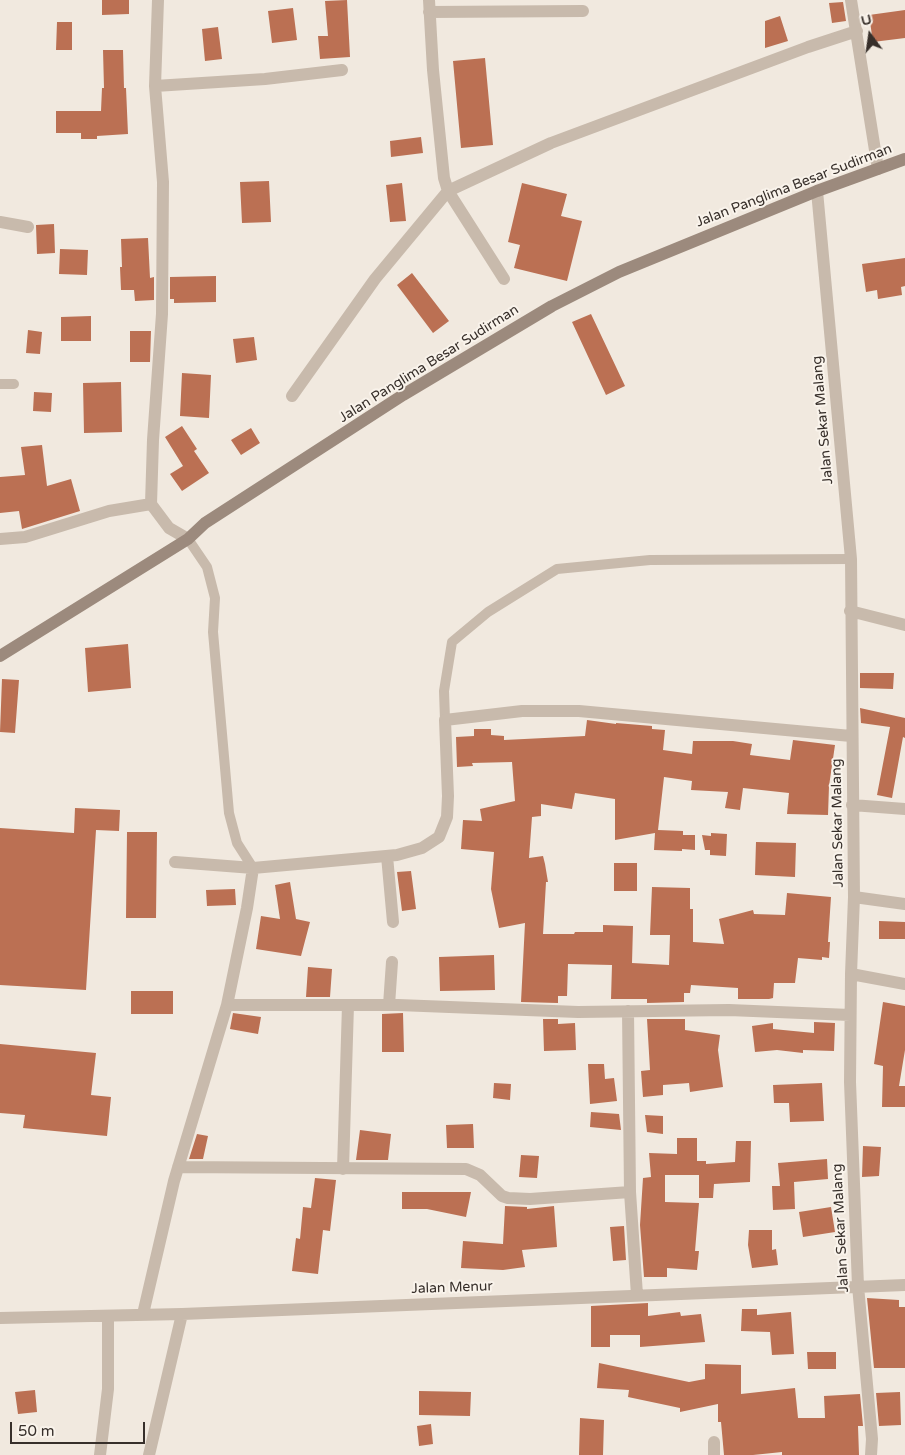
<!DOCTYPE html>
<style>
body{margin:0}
#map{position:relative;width:905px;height:1455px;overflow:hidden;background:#f1e9df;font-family:"Varela Round",sans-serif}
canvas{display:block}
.north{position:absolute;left:845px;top:10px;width:50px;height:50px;-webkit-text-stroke:4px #f9f3eb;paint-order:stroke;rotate:346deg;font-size:14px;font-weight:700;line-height:20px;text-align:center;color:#372f2a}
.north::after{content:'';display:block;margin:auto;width:18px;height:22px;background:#372f2a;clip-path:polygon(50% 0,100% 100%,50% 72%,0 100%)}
.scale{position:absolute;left:10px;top:1422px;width:135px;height:22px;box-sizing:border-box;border:2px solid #372f2a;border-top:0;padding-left:6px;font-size:15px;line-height:18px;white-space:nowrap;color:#372f2a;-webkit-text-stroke:4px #f9f3eb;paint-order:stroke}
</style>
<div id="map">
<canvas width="905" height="1455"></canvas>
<div class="north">U</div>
<div class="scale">50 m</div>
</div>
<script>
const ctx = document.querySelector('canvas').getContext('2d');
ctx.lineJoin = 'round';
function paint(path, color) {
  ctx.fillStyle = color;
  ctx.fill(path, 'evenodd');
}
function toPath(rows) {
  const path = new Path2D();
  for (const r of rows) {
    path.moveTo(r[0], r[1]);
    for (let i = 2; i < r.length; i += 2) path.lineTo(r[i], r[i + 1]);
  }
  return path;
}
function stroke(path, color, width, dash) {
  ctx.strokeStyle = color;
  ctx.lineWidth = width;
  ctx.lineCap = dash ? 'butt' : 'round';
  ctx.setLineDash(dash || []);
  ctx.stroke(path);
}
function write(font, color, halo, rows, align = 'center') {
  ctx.font = font + ' "Varela Round",sans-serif';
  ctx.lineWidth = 4;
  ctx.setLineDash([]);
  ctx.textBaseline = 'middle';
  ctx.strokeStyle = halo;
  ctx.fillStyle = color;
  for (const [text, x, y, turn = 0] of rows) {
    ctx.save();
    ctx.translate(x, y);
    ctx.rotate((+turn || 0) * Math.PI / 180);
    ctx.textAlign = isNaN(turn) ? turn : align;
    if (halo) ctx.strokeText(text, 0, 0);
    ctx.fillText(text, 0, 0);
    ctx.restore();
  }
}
paint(toPath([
 [102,0,129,0,129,14,102,15],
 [347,0,350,57,320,59,318,36,328,36,325,1],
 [843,2,846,21,832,23,829,3],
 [293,8,297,40,272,43,268,11],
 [905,10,905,38,873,42,869,15],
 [780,16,788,41,765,48,765,21],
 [57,22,72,22,72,50,56,50],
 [218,27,222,59,205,61,202,29],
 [103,50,123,50,124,88,126,88,128,134,97,136,97,139,81,139,81,133,56,133,56,111,101,111,102,88,104,88],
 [485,58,493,145,461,148,453,61],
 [421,137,423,153,391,157,390,141],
 [269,181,271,222,242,223,240,182],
 [402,183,406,221,390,222,386,185],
 [522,183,567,194,561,216,582,221,567,281,514,268,520,245,508,242],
 [54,224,55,253,37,254,36,225],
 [148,238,150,278,154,277,154,300,135,301,134,290,121,290,120,267,122,267,121,239],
 [60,249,88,250,87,275,59,274],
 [905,258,905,286,901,287,902,295,878,299,877,290,866,292,862,264],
 [412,273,449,321,433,333,397,285],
 [216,276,216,302,174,303,174,299,170,299,170,277],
 [591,314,625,386,606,395,572,322],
 [91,316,91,341,61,341,61,317],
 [28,330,42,332,40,354,26,353],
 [130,331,151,331,150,362,130,362],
 [254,337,257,360,236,363,233,339],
 [182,373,211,375,209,418,180,416],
 [121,382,122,432,84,433,83,383],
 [34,392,52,393,51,412,33,411],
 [182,426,197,449,194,451,209,473,182,491,170,474,183,466,165,437],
 [251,428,260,443,241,455,231,440],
 [42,445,47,486,71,479,80,511,22,529,19,511,0,513,0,477,25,475,21,447],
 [128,644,131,688,88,692,85,648],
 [860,673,894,673,893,689,860,688],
 [2,679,19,680,15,733,0,732],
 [860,708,905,718,905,738,903,737,892,798,877,795,890,727,861,723],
 [587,720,616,724,616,723,652,726,652,729,665,730,663,750,692,754,693,741,733,741,752,744,750,755,790,760,793,740,835,745,829,786,828,815,787,814,789,793,743,788,740,810,725,808,728,792,691,790,692,781,664,777,658,830,683,831,683,835,695,835,695,850,682,849,682,851,654,850,655,833,615,840,615,799,575,793,572,809,541,804,541,816,532,817,529,858,543,856,545,864,548,882,546,882,543,934,574,934,575,932,603,932,603,925,633,926,632,963,669,965,670,935,650,935,652,887,690,888,690,909,693,909,693,942,724,944,719,919,753,910,754,914,785,915,787,893,831,897,828,942,830,942,829,958,822,957,822,960,798,958,795,983,774,983,773,998,769,999,738,999,738,988,691,985,690,993,684,993,684,1002,647,1003,647,999,611,999,612,965,568,964,567,996,558,996,558,1003,521,1002,525,923,499,928,491,889,494,852,461,849,463,820,482,821,480,809,515,801,512,762,472,763,473,766,457,767,456,737,474,736,474,729,491,729,491,735,504,736,504,740,585,736],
 [75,808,120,810,119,831,96,830,86,990,0,985,0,828,74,833],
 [127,832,157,832,156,918,126,918],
 [711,833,727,834,726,856,710,855,710,850,705,850,702,835,711,836],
 [756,842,796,843,795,877,755,875],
 [614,863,637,863,637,891,614,891],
 [411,871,416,909,402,911,397,872],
 [290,882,296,919,310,922,301,956,256,949,261,916,280,919,275,885],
 [235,889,236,905,207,906,206,890],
 [879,921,905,922,905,939,879,939],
 [494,955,495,990,440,991,439,957],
 [308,967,332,969,330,997,306,997],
 [131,991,173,991,173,1014,131,1014],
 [883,1002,905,1006,905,1050,899,1086,905,1086,905,1107,882,1107,883,1066,874,1064],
 [233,1013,261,1017,258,1034,230,1029],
 [403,1013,404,1052,382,1052,382,1014],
 [543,1019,558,1019,558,1024,575,1023,576,1050,544,1051],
 [647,1019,685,1019,685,1030,720,1035,718,1050,723,1087,690,1092,689,1083,663,1085,663,1095,643,1097,641,1071,650,1070],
 [814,1022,835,1023,834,1051,803,1050,803,1053,777,1050,755,1052,752,1026,773,1023,773,1029,814,1033],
 [0,1044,96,1053,91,1095,111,1097,107,1136,23,1128,25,1115,0,1113],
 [588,1064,604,1064,605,1079,614,1078,617,1101,590,1104],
 [494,1083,511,1084,510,1100,493,1098],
 [822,1083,824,1121,790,1122,789,1103,774,1103,773,1085],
 [591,1112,619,1114,621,1130,590,1127],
 [645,1115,663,1116,663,1134,647,1132],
 [473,1124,474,1148,447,1148,446,1125],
 [360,1130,391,1134,388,1160,356,1160],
 [197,1134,208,1136,203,1159,189,1159],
 [677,1138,697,1138,697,1161,706,1161,706,1164,735,1162,736,1141,751,1141,750,1182,714,1184,713,1198,699,1198,699,1175,665,1175,665,1202,699,1203,695,1251,699,1251,697,1270,667,1268,667,1277,644,1277,640,1225,643,1178,651,1177,649,1153,677,1154],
 [863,1146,881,1147,879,1176,862,1177],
 [521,1155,539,1156,537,1178,519,1177],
 [827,1159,828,1179,794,1182,795,1209,773,1210,772,1186,780,1186,778,1163],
 [315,1178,336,1180,330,1231,323,1230,318,1274,292,1271,296,1238,300,1239,303,1207,311,1208],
 [402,1192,471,1192,466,1217,427,1209,402,1209],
 [505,1206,527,1207,527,1209,554,1206,557,1247,522,1250,525,1267,503,1270,461,1268,463,1241,503,1244],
 [831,1207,835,1232,803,1237,799,1212],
 [624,1226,626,1260,613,1261,610,1227],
 [749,1230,772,1230,772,1250,776,1249,778,1265,752,1268,748,1245],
 [867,1298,899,1300,899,1307,905,1307,905,1368,874,1368],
 [648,1303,648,1316,680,1312,681,1316,701,1314,705,1342,640,1347,640,1335,610,1335,610,1347,591,1347,591,1306],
 [742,1309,757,1309,757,1315,791,1312,794,1354,772,1355,770,1332,741,1331],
 [807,1352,836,1352,836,1369,808,1369],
 [599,1363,689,1382,705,1379,705,1364,741,1365,741,1394,795,1388,798,1418,825,1418,824,1396,860,1394,863,1426,858,1426,859,1455,782,1455,782,1452,753,1455,724,1455,721,1422,718,1422,718,1404,680,1412,680,1408,628,1397,629,1390,597,1388],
 [35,1390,37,1412,18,1414,15,1392],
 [419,1391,471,1392,470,1416,419,1415],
 [900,1392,901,1425,879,1426,876,1393],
 [580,1418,604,1420,603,1455,579,1455],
 [431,1424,433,1444,419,1446,417,1426]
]), '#bb7053');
stroke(toPath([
 [0,384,14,384],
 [188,539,207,567,215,598,213,632,229,813,237,843,253,868],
 [445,720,444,691,452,642,488,612,557,569,650,560,851,559]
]), '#c8baac', 10);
stroke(toPath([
 [158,0,155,86,163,182,162,314,153,440,151,504,169,528,188,539],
 [429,0,433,70,444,178,448,191,504,279],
 [851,0,878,169],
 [429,12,583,11],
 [155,86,265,79,342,70],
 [817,191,851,559,854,897,851,974,850,1082,858,1286,872,1439,871,1455],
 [0,222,28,227],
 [292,396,375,279,448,191,551,143,808,47,857,31],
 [0,539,25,537,109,511,151,504],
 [850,611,905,625],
 [852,805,905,809],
 [387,856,393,922],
 [253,868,397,855,422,848,439,837,447,817,448,796,445,720,522,711,579,711,851,736],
 [854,897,905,904],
 [851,974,905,984],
 [227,1005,398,1005,578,1012,729,1010,850,1015],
 [389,1005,392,962],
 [628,1011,630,1192,637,1295],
 [178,1167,466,1169,480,1175,502,1196,508,1198,530,1199,630,1192],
 [343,1169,348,1005],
 [143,1314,174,1181,227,1005,247,908,253,868,175,862],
 [0,1318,182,1314,905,1285],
 [714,1442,714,1455],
 [100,1455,108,1389,108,1316],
 [149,1455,182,1314]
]), '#c8baac', 12);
stroke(toPath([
 [0,656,188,539,205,523,403,395,552,306,619,272,817,191,905,159]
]), '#9c8a7d', 12);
write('14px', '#372f2a', '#f9f3eb', [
 ["Jalan Panglima Besar Sudirman",794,186,-21],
 ["Jalan Panglima Besar Sudirman",429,364,-32],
 ["Jalan Sekar Malang",823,420,-95],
 ["Jalan Sekar Malang",838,823,-91],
 ["Jalan Sekar Malang",841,1228,-93],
 ["Jalan Menur",452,1288,-2]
]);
</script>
